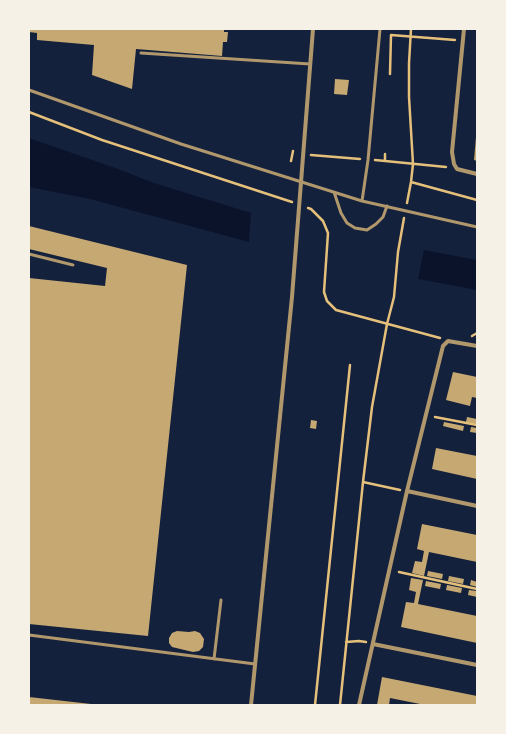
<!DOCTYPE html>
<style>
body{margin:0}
#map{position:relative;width:506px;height:734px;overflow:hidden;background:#14213d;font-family:Poppins,sans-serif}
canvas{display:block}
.frame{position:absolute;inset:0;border:30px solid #f6f1e7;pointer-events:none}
</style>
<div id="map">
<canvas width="506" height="734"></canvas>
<div class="frame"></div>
</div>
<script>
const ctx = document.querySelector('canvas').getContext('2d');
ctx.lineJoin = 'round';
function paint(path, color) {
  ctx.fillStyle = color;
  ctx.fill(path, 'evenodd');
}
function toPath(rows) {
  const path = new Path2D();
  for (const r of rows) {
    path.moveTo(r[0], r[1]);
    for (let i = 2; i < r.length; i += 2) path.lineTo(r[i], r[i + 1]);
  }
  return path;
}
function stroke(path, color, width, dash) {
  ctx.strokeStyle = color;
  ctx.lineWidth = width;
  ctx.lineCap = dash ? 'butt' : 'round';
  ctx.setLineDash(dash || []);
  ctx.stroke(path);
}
paint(toPath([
 [29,138,118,169,154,183,251,213,249,242,90,199,29,187],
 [424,250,477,260,477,290,418,279]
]), '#0b132b');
paint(toPath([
 [29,29,224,29,224,32,228,32,227,42,223,42,222,56,136,49,132,89,92,75,94,45,37,40,37,33,29,32],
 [335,79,349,80,347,95,334,94],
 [476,137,477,137,477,161,474,160],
 [29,226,187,265,148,636,29,624,29,278,105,286,107,268,29,249],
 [453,372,477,377,477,398,472,397,470,406,446,400],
 [467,417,477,419,476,424,466,422],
 [311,420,317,421,316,429,310,428],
 [444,422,464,426,463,431,443,426],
 [471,427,477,428,477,433,470,432],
 [436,448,477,456,477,479,432,469],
 [422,524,477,535,477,562,429,552,424,576,412,573,415,561,422,562,424,551,417,549],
 [428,571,443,574,442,579,427,576],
 [449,576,464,579,463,584,448,581],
 [411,578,423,580,418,604,477,616,477,643,401,627,406,602,414,603,416,592,409,590],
 [471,580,477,582,477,587,470,585],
 [426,581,441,584,440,589,425,586],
 [447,585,462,588,461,593,446,590],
 [469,590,477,591,477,597,468,595],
 [177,631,189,632,195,631,200,633,204,639,203,647,199,651,193,652,172,647,169,643,169,638,172,633],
 [382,677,477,696,477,705,425,705,390,698,389,705,377,705],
 [29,697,91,704,91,705,29,705]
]), '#c6a872');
stroke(toPath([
 [390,74,391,35,455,40],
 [29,112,102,140,292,202],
 [311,155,360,159],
 [375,160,446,167],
 [291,161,293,151],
 [385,161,385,154],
 [411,182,477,200],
 [407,203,411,182,413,164,409,97,409,63,411,29],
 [308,208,311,209,323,221,328,233,324,292,327,301,336,310,440,338],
 [472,336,477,333],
 [435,417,477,425],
 [363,482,400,490],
 [399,572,477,589],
 [346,642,359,641,366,642],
 [315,705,350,365],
 [340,705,363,482,372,407,387,324,394,297,398,252,404,218]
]), '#e5c07b', 2.5);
stroke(toPath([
 [141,53,310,64],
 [29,90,181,144,362,201,477,227],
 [334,192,341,213,347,223,355,228,367,230,376,224,383,217,387,206],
 [362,201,368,160,380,29],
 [29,254,73,265],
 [29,635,255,664],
 [214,659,221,600]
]), '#b1986c', 3);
stroke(toPath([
 [464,29,452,152,454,164,457,169,477,174],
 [407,491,477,506],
 [373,644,477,665],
 [251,705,292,297,313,29],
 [359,705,407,491,443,346,448,341,477,346]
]), '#b1986c', 4);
</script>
